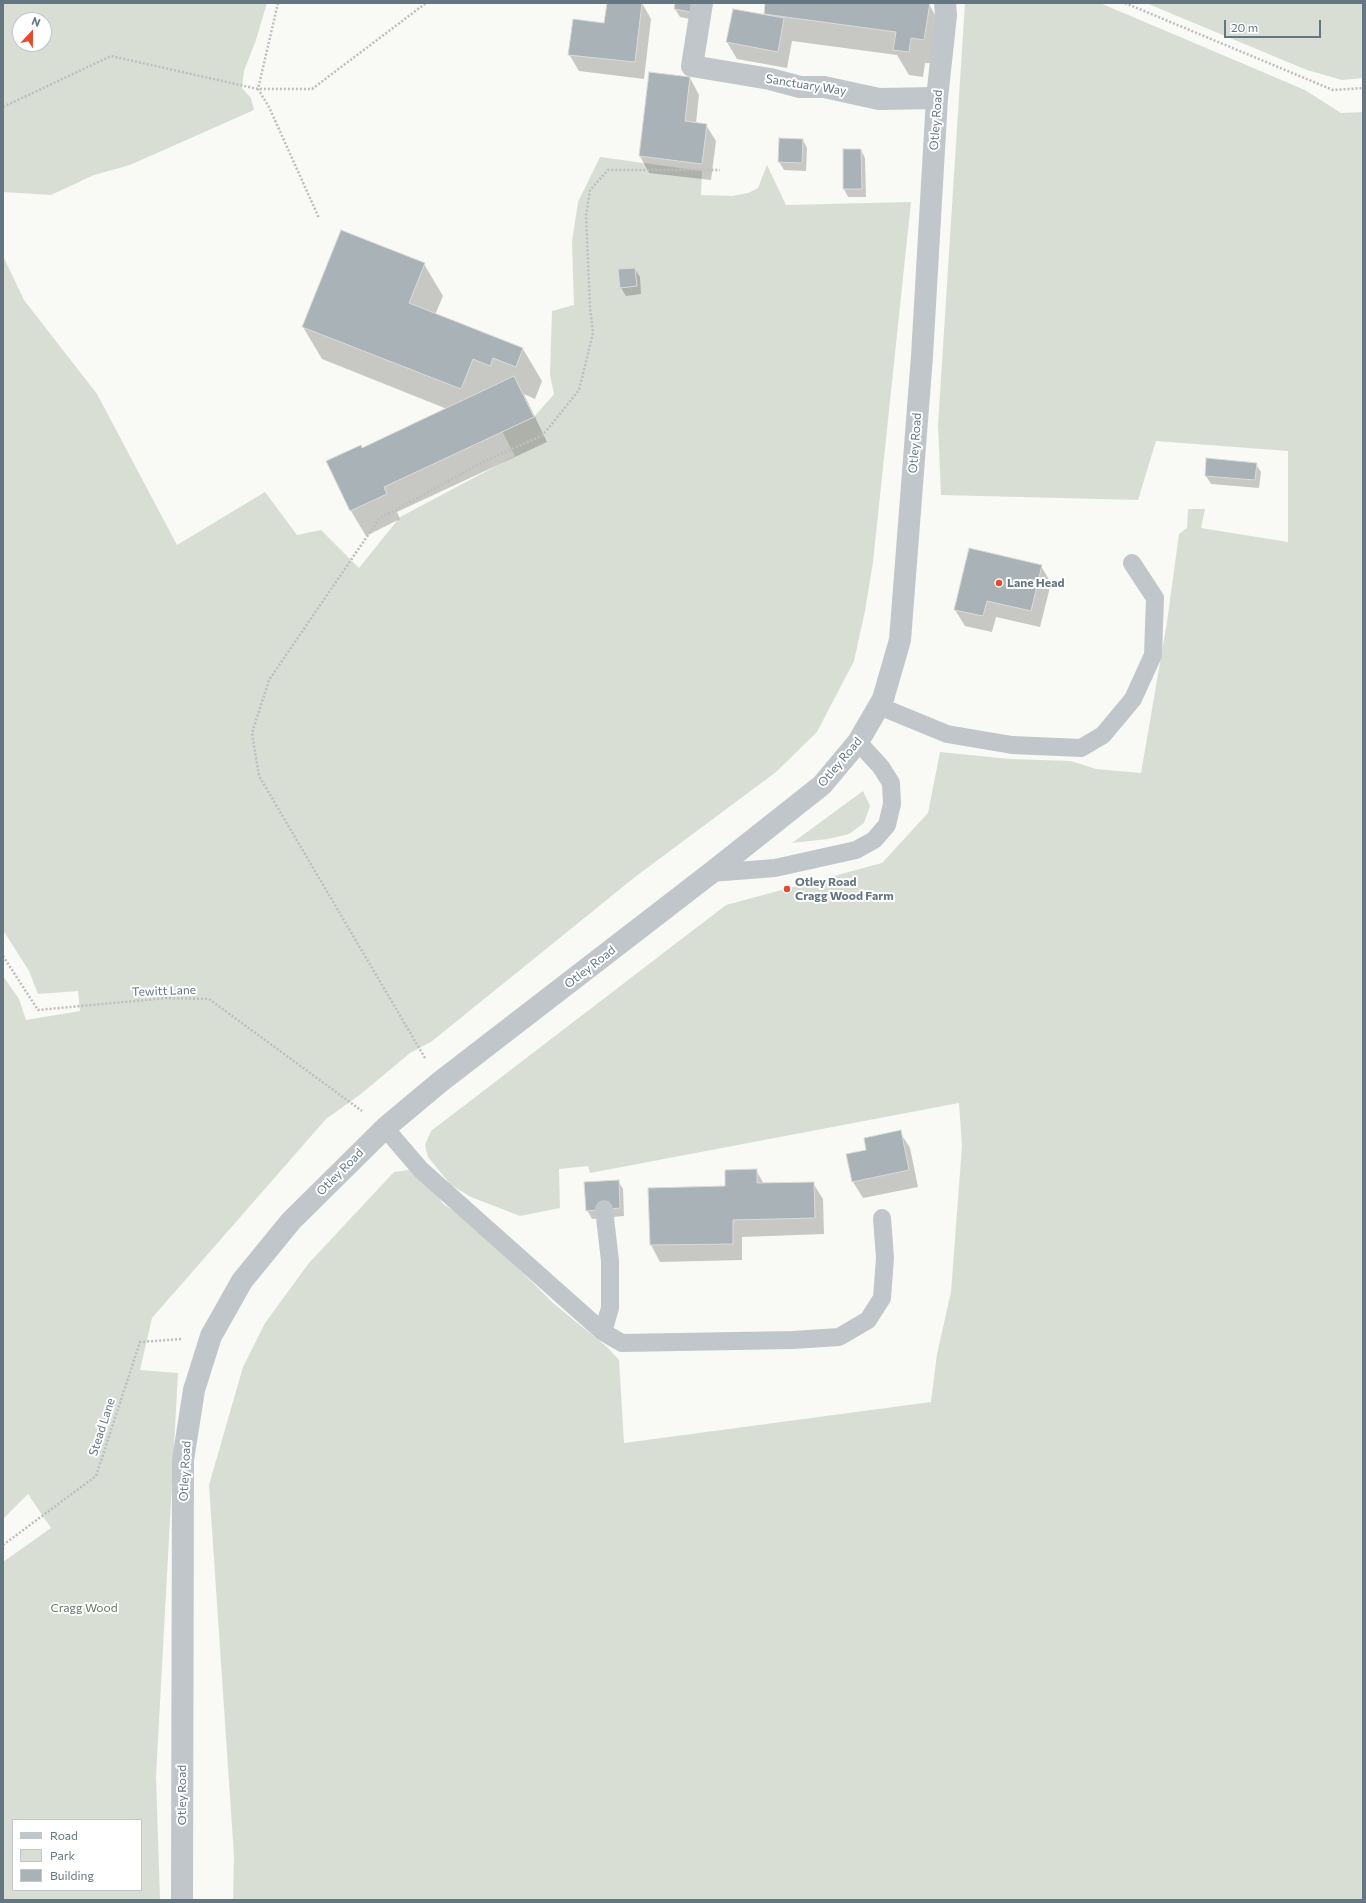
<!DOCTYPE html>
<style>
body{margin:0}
#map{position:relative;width:1366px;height:1903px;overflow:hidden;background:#f9f9f6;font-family:Commissioner,sans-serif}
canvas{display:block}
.frame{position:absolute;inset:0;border:4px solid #637681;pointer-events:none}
.legend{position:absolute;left:12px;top:1819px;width:130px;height:72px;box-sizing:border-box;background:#fff;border:1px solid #c1c8cd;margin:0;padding:5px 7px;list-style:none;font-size:12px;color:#637681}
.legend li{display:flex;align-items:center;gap:8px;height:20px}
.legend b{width:20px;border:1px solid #c1c8cd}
.north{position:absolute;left:12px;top:12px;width:40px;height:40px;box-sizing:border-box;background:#fff;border:1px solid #c1c8cd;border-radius:50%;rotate:22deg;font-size:11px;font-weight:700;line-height:16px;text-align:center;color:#637681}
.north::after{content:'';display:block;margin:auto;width:14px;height:18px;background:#e54a2a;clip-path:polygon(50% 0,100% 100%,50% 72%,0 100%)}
.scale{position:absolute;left:1224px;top:20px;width:97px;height:18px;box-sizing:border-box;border:2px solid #637681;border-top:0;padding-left:5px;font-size:12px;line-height:14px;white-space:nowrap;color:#637681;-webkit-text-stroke:3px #fff;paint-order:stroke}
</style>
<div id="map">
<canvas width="1366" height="1903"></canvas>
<div class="frame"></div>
<ul class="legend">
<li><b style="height:5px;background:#c1c6ca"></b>Road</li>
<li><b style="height:11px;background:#d9ded5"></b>Park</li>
<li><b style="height:11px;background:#a9b2b7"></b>Building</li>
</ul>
<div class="north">N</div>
<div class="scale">20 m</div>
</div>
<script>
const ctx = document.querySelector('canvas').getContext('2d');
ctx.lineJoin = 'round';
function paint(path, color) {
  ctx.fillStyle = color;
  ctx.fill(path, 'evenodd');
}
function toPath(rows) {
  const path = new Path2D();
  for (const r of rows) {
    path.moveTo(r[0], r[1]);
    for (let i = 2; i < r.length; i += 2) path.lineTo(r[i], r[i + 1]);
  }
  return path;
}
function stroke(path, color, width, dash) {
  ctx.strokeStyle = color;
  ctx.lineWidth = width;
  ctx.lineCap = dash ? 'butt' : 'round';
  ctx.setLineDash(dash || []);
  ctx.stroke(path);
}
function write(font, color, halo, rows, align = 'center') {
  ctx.font = font + ' Commissioner,sans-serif';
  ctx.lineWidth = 4;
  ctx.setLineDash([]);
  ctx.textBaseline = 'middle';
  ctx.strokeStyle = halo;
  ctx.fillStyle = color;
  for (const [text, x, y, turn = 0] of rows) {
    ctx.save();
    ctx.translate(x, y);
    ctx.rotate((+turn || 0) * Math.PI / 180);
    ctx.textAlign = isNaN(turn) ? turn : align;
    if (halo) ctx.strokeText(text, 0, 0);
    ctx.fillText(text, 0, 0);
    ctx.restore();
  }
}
paint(toPath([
 [3,3,267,3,256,40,244,71,242,88,251,98,254,110,130,165,94,175,51,195,3,192],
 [20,20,44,20,44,44,20,44],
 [965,3,1100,3,1305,90,1341,113,1363,112,1363,1900,233,1900,234,1856,209,1485,243,1367,265,1323,309,1263,394,1172,409,1170,429,1182,443,1204,472,1222,553,1303,607,1347,619,1360,624,1443,931,1402,937,1354,951,1292,962,1146,959,1103,590,1173,588,1166,559,1169,560,1208,520,1216,471,1197,451,1185,428,1157,425,1145,431,1131,726,905,882,863,928,813,940,752,1010,759,1071,761,1096,769,1141,773,1167,622,1179,534,1187,528,1188,509,1205,509,1201,528,1288,542,1288,451,1156,441,1138,500,941,495,938,425],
 [1146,3,1363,3,1363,78,1342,80,1307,70],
 [600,157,702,171,701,195,732,196,748,193,758,188,767,165,786,205,911,202,873,562,865,611,854,661,817,732,776,772,635,877,431,1042,410,1053,361,1094,326,1119,152,1318,140,1370,178,1373,156,1776,160,1900,3,1900,3,1562,51,1528,28,1494,3,1519,3,976,19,999,26,1020,80,1011,78,991,38,994,29,971,3,930,3,256,24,300,97,394,177,545,265,492,297,535,321,530,359,568,400,517,515,456,502,431,534,417,554,394,550,375,552,311,574,305,572,242,578,202],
 [13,1820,141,1820,141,1890,13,1890],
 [863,791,870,806,864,823,849,834,828,839,792,843]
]), '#d9ded5');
paint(toPath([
 [608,3,642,3,651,19,644,79,579,71,569,54,605,24],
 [676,3,699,3,696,20,680,17,675,9],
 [766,3,929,4,943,29,938,64,925,63,923,77,909,75,897,55,792,41,787,68,737,59,727,42,733,10,766,16],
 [690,78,699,95,696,123,706,125,716,141,711,180,649,173,640,156],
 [803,140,807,148,806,171,784,170,779,162],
 [861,150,865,158,866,197,848,197,844,189],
 [424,264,443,296,435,315,523,349,542,381,535,399,524,394,547,442,397,512,400,519,366,536,351,511,328,461,362,449,447,409,322,359,303,327],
 [635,269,640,277,641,294,626,296,621,288],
 [1207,460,1256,464,1261,472,1259,488,1211,484,1206,476],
 [1041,566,1051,583,1040,627,996,617,992,632,965,626,955,610],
 [900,1132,910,1148,918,1187,863,1198,853,1182,848,1154,867,1150],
 [756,1170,764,1184,813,1183,823,1199,824,1234,742,1237,742,1260,660,1262,651,1245,726,1187],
 [618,1181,623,1189,624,1216,592,1219,587,1210]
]), '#0003');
const building = toPath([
 [607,3,642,3,635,62,568,55,573,19,604,23,607,3],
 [675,3,693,3,691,12,674,9,675,3],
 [765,3,930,3,924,40,911,38,909,52,893,50,896,32,764,14,765,3],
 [733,9,784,18,778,52,726,42,733,9],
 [649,72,690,77,685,121,707,124,702,164,639,156,649,72],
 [779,138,803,139,802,163,778,162,779,138],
 [843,149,861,149,862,189,843,189,843,149],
 [341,230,425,263,409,303,523,348,516,367,493,358,490,366,473,359,461,389,302,327,341,230],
 [635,268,637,286,620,288,618,269,635,268],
 [514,376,534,417,384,487,387,494,350,511,326,461,361,445,362,448,514,376],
 [1206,458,1257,463,1255,480,1205,476,1206,458],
 [969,548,1042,565,1031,611,987,601,983,616,954,610,969,548],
 [901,1130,909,1170,852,1182,846,1154,866,1150,864,1138,901,1130],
 [757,1169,757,1183,814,1182,815,1218,733,1220,733,1244,650,1245,648,1188,725,1186,725,1170,757,1169],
 [619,1180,620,1208,586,1211,584,1182,619,1180]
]);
paint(building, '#a9b2b7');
stroke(building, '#dbdad8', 1);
stroke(toPath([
 [278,3,258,89,269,107,319,218],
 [1125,3,1333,90,1363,88],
 [3,107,111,56,258,89,312,89,426,3],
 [3,956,38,1010,167,998,209,999,362,1111],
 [425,1058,259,776,252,733,269,680,379,519,483,462,543,435,579,390,593,333,590,308,586,216,590,190,608,170,720,170],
 [3,1545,96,1476,140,1342,181,1339]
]), '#bbbfc1', 2.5, [2, 2]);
stroke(toPath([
 [879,706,947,734,1012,745,1081,748,1103,735,1133,699,1153,655,1155,598,1132,563],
 [711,873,775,868,856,850,874,840,887,825,892,804,891,783,881,767,858,742],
 [385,1128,421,1170,603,1332,622,1343,793,1340,839,1337,868,1320,882,1298,885,1258,882,1218],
 [603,1332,610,1308,610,1261,604,1209]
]), '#c1c6ca', 18);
stroke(toPath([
 [702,3,692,66,770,79,800,87,824,87,879,99,937,98]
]), '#c1c6ca', 22);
stroke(toPath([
 [182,1900,183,1460,194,1390,211,1336,242,1281,291,1221,385,1128,440,1082,711,873,822,785,858,742,883,699,900,640,922,356,937,98,946,15,945,3]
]), '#c1c6ca', 22);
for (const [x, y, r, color] of [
 [999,583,4,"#e54a2a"],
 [787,889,4,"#e54a2a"]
]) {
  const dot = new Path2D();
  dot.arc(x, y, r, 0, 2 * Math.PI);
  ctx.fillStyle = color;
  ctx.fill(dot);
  stroke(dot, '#fff', 1.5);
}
write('12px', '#637681', '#fff', [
 ["Sanctuary Way",806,85,9],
 ["Otley Road",936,120,-86],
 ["Otley Road",915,443,-86],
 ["Otley Road",840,762,-50],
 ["Otley Road",590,967,-38],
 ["Tewitt Lane",164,991,-2],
 ["Otley Road",340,1172,-45],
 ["Stead Lane",102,1427,-72],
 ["Otley Road",185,1471,-87],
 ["Otley Road",182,1795,-90]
]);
write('bold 12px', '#637681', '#fff', [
 ["Lane Head",1007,583],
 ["Otley Road",795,882],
 ["Cragg Wood Farm",795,896]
], 'left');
write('12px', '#687962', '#fff', [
 ["Cragg Wood",84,1608]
]);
</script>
